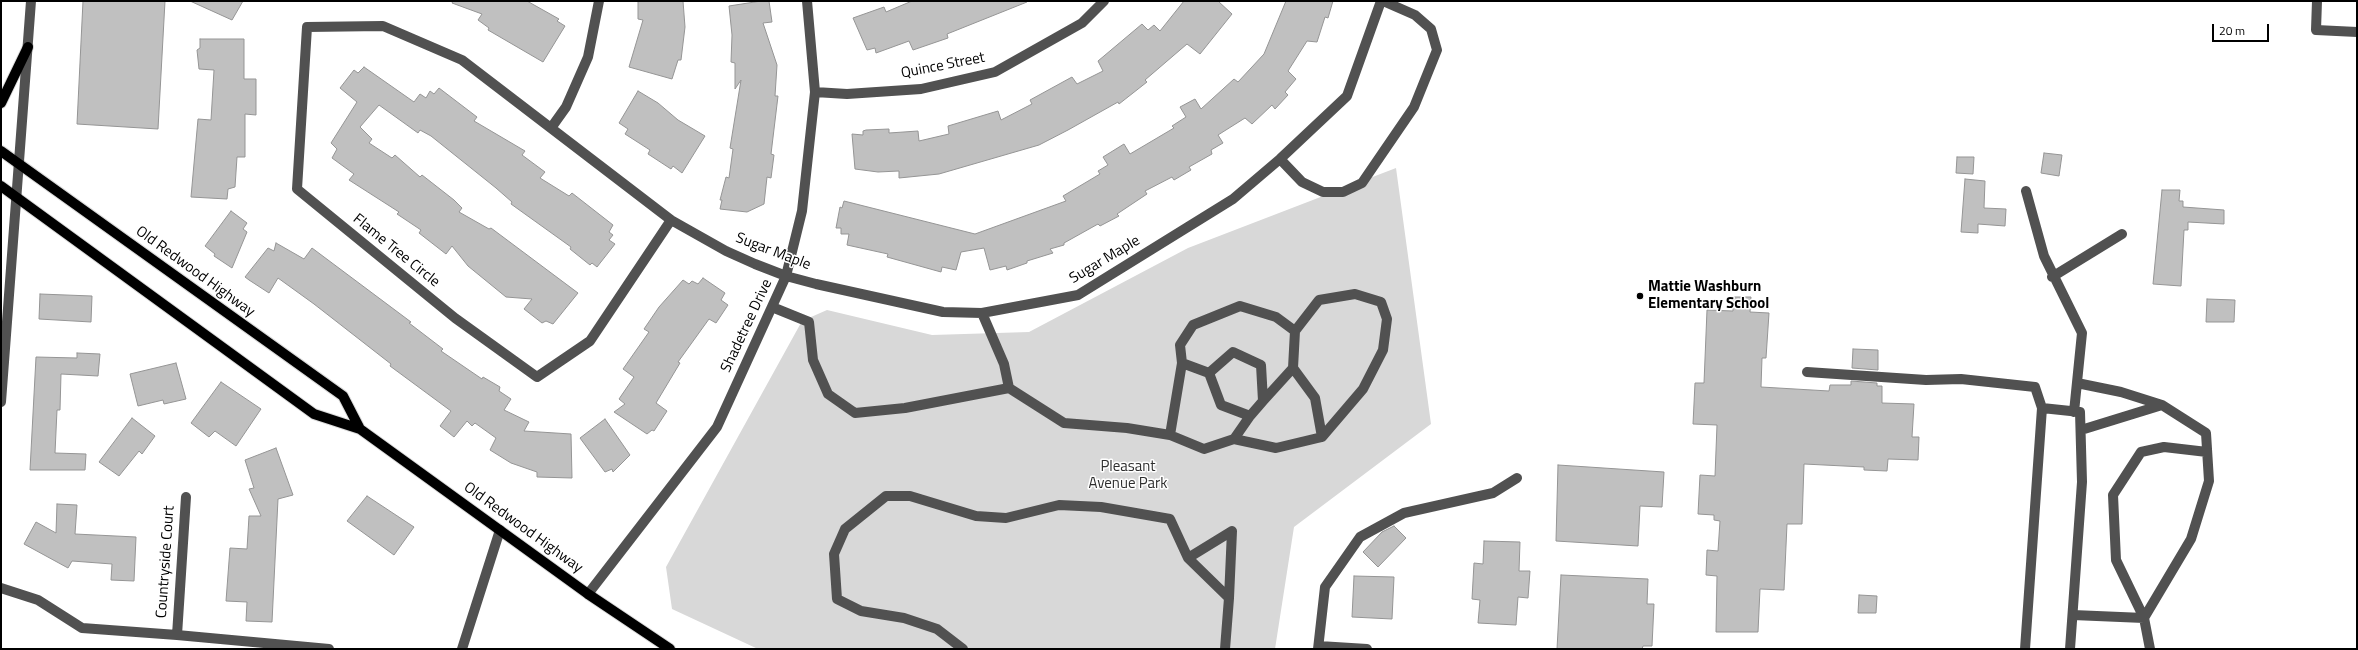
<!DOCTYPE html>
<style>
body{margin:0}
#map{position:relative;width:2358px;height:650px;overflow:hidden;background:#fff;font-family:"Titillium Web",sans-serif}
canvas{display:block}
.frame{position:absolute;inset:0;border:2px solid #000;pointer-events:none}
.scale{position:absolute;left:2212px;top:24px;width:57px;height:18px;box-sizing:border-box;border:2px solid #000;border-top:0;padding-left:5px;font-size:12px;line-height:14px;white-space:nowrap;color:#000;-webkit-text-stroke:3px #fff;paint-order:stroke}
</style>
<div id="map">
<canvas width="2358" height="650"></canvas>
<div class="frame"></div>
<div class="scale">20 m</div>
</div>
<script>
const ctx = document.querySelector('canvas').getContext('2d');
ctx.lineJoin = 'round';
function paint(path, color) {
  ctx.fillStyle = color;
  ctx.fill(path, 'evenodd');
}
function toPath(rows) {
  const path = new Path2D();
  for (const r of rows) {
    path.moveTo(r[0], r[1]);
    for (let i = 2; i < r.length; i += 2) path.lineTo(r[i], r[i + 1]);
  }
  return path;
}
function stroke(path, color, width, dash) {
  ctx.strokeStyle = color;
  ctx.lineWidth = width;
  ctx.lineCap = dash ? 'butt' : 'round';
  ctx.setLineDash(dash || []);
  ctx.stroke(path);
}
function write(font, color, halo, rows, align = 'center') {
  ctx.font = font + ' "Titillium Web",sans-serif';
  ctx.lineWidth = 3;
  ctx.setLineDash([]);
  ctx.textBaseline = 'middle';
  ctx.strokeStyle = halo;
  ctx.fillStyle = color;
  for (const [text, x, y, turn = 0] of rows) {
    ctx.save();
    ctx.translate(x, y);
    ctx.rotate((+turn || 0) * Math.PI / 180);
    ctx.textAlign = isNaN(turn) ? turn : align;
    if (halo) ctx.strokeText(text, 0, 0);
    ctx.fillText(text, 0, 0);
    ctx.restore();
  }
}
paint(toPath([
 [1396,168,1431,424,1294,527,1275,649,758,649,672,609,666,567,802,321,827,310,932,335,1029,332,1188,248]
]), '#d8d8d8');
const building = toPath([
 [83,1,165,1,158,129,77,124,83,1],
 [190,1,243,1,232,20,190,1],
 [453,1,527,1,559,19,557,21,565,26,543,62,488,30,489,28,478,20,482,14,452,3,453,1],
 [638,1,683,1,685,27,681,60,678,60,672,79,629,67,643,20,638,19,638,1],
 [761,1,769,1,772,22,763,23,777,65,775,96,778,96,771,154,774,155,771,178,767,177,764,204,747,212,720,209,722,200,720,200,726,177,729,178,733,149,730,148,741,80,735,89,735,63,731,62,732,35,729,6,761,1],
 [912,1,1027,1,1027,2,947,34,948,38,913,50,909,41,876,53,875,48,867,50,853,18,884,7,886,12,912,1],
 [1184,1,1218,1,1232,14,1200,54,1187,44,1145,80,1147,82,1119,104,1118,102,1068,130,1039,145,939,174,899,178,899,171,878,172,855,169,852,134,863,135,863,131,866,130,889,129,889,133,918,131,919,141,949,134,948,126,998,111,1001,120,1032,104,1030,100,1072,77,1077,84,1103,71,1098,61,1142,24,1148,30,1154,25,1160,31,1184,1],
 [1286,1,1333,1,1328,18,1325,17,1317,42,1307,41,1288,71,1296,79,1285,92,1288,95,1275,109,1272,105,1252,124,1245,118,1218,135,1223,143,1211,150,1212,154,1189,167,1191,170,1174,180,1172,177,1145,191,1147,194,1117,214,1119,216,1100,226,1098,224,1064,243,1064,245,1050,249,1053,253,1027,261,1027,263,1007,270,1006,266,990,270,984,248,961,252,956,270,942,267,941,272,887,257,888,254,847,245,849,234,841,234,841,228,836,228,840,207,842,208,844,201,975,234,1066,201,1063,196,1100,174,1098,171,1108,165,1103,157,1124,144,1130,154,1174,128,1172,126,1186,117,1180,107,1195,99,1201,109,1234,79,1238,82,1264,54,1286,1],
 [200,39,244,39,244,79,256,79,256,115,245,114,245,157,237,157,235,187,228,189,227,199,191,197,198,119,211,120,214,70,199,69,197,50,200,48,200,39],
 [364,67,414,102,420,94,426,98,430,91,434,94,439,88,477,117,474,121,525,151,522,155,545,172,540,178,569,196,572,193,613,225,609,232,613,235,609,240,615,244,597,267,592,263,590,265,570,249,571,247,511,204,512,202,496,188,431,136,420,130,418,133,379,105,360,127,372,139,369,143,392,158,395,155,420,177,422,175,454,200,462,208,459,212,489,229,491,228,578,293,553,324,546,321,542,323,524,309,532,299,506,297,468,266,452,246,446,254,419,233,421,230,397,214,399,212,349,180,354,174,332,158,337,149,331,143,357,102,340,88,354,70,358,73,364,67],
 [638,91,658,103,678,120,705,136,682,173,673,166,671,169,648,154,650,150,625,134,628,129,619,123,638,91],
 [2044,153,2062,155,2059,176,2041,173,2044,153],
 [1957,157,1974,157,1973,174,1956,173,1957,157],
 [1965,179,1985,181,1984,208,2006,209,2005,226,1978,224,1978,233,1961,232,1965,179],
 [2162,190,2180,190,2179,201,2183,201,2183,207,2224,210,2224,224,2188,222,2188,230,2184,230,2181,286,2153,284,2162,190],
 [231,211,247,223,243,229,247,232,232,268,214,256,215,254,205,246,231,211],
 [276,243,304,259,312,248,411,322,409,323,443,349,441,351,482,379,483,377,500,387,499,391,511,399,504,410,529,422,524,431,571,434,572,478,537,477,537,472,511,463,490,450,496,438,475,423,472,426,467,421,454,437,440,426,451,411,390,366,391,364,314,304,278,278,269,293,249,280,245,277,268,248,274,251,276,243],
 [703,278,725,293,721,300,728,305,716,323,709,319,678,362,680,363,656,403,667,411,654,431,652,430,647,434,614,412,625,404,619,399,634,377,623,369,649,332,644,329,659,307,683,280,689,284,692,281,698,284,703,278],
 [40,294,92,296,91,322,39,319,40,294],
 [1733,297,1751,297,1750,312,1769,313,1766,358,1762,358,1761,387,1829,391,1830,385,1851,385,1851,381,1877,383,1877,386,1882,386,1882,403,1914,404,1912,437,1919,437,1918,460,1888,459,1887,471,1864,470,1864,467,1804,464,1802,524,1787,524,1784,590,1760,589,1758,632,1716,632,1717,576,1706,575,1707,550,1718,551,1720,521,1714,520,1714,515,1698,514,1700,475,1715,476,1717,425,1693,424,1695,383,1704,383,1707,310,1733,311,1733,297],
 [2207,299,2235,300,2234,322,2206,322,2207,299],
 [1853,349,1878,350,1878,370,1852,368,1853,349],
 [77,353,100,354,98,376,61,374,60,410,57,410,55,453,86,454,85,470,30,470,36,357,77,358,77,353],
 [176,363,186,399,164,404,163,400,138,406,130,374,176,363],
 [221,382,261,409,236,446,215,431,209,437,191,423,221,382],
 [132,418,155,436,142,454,139,451,119,476,99,462,132,418],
 [605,419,630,455,613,472,612,469,605,472,580,438,605,419],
 [276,448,293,495,278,499,272,622,246,621,247,602,226,601,230,548,247,549,249,516,261,516,249,489,254,488,245,460,276,448],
 [1558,465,1664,472,1662,507,1640,506,1638,546,1556,541,1558,465],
 [367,496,414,527,394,555,347,521,367,496],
 [57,504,77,505,75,534,136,537,134,581,111,580,112,564,72,561,68,568,24,544,36,522,56,533,57,504],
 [1394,526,1406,538,1378,567,1363,552,1382,532,1394,526],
 [1484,541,1520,542,1519,571,1530,571,1528,598,1518,597,1516,625,1478,623,1480,600,1472,599,1474,563,1483,564,1484,541],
 [1561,575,1648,579,1647,604,1654,604,1652,646,1643,646,1642,649,1557,649,1561,575],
 [1354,576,1394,577,1392,619,1352,617,1354,576],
 [1859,595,1877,596,1876,613,1858,613,1859,595]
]);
paint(building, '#c0c0c0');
stroke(building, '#959595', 1);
const major = toPath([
 [1,103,28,47],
 [1,151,343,396,360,429],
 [1,186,314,414,360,429,588,594,670,649]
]);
stroke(major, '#dbdbdb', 12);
stroke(toPath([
 [2317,1,2316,30,2357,32],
 [815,92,847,94,921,89,995,72,1082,23,1104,1],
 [551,128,566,107,588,57,599,1],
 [1280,159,1302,182,1323,192,1343,192,1362,183,1414,107,1437,50,1431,29,1415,15,1383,1],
 [2026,191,2044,256,2082,333,2074,412],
 [671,220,590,341,537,377,455,318,297,189,307,27,383,26,462,60,671,220,726,251,755,264,786,276,816,284,943,312,982,313,1078,295,1233,199,1280,159,1347,96,1381,1],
 [2052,277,2122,234],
 [772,307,809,322,813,360,828,394,855,413,905,408,1009,388,1004,364,982,313],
 [1182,363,1209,373],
 [1293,368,1315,398,1322,437],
 [1807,372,1926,380,1961,379,2035,387,2042,408,2080,412,2082,482,2070,649],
 [1009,388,1064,423,1127,428,1170,435,1182,363,1180,345,1193,325,1240,306,1276,317,1295,331,1293,368,1263,401,1261,365,1233,352,1209,373,1221,405,1250,416,1263,401],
 [1,402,31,1],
 [2081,430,2162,405],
 [1170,435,1204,449,1234,439,1250,416],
 [1234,439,1276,448,1322,437,1363,389,1383,350,1387,319,1381,302,1355,294,1319,300,1295,331],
 [1,588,38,600,82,628,177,635,186,497],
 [588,594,717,427,786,276,802,211,815,92,807,1],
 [2073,615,2144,618,2191,539,2209,481,2206,433,2162,405,2121,392,2077,383],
 [177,635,329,649],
 [1319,646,1367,649],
 [462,649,500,530],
 [963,649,937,629,904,618,861,611,837,599,834,554,845,529,886,496,910,496,976,516,1006,518,1059,505,1101,507,1170,519,1188,558],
 [1225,649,1229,598,1232,531,1188,558,1229,598],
 [1318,649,1325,587,1360,537,1404,513,1493,493,1517,478],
 [2025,649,2042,408],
 [2150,649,2144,618,2116,560,2113,495,2141,452,2164,447,2207,452]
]), '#515151', 10);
stroke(major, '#000', 10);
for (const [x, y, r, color] of [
 [1640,296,4,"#000"]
]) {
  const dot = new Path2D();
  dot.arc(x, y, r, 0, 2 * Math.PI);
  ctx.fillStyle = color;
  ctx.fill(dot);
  stroke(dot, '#fff', 1.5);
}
write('15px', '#000', '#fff', [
 ["Quince Street",943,66,-11],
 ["Flame Tree Circle",396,251,39],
 ["Sugar Maple",773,252,21],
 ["Sugar Maple",1105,260,-31],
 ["Old Redwood Highway",195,272,36],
 ["Shadetree Drive",747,326,-65],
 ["Old Redwood Highway",523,528,36],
 ["Countryside Court",166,562,-86]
]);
write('bold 15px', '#000', '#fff', [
 ["Mattie Washburn",1648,287],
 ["Elementary School",1648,304]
], 'left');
write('15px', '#2f2f2f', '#fff', [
 ["Pleasant",1128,467],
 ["Avenue Park",1128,484]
]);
</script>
